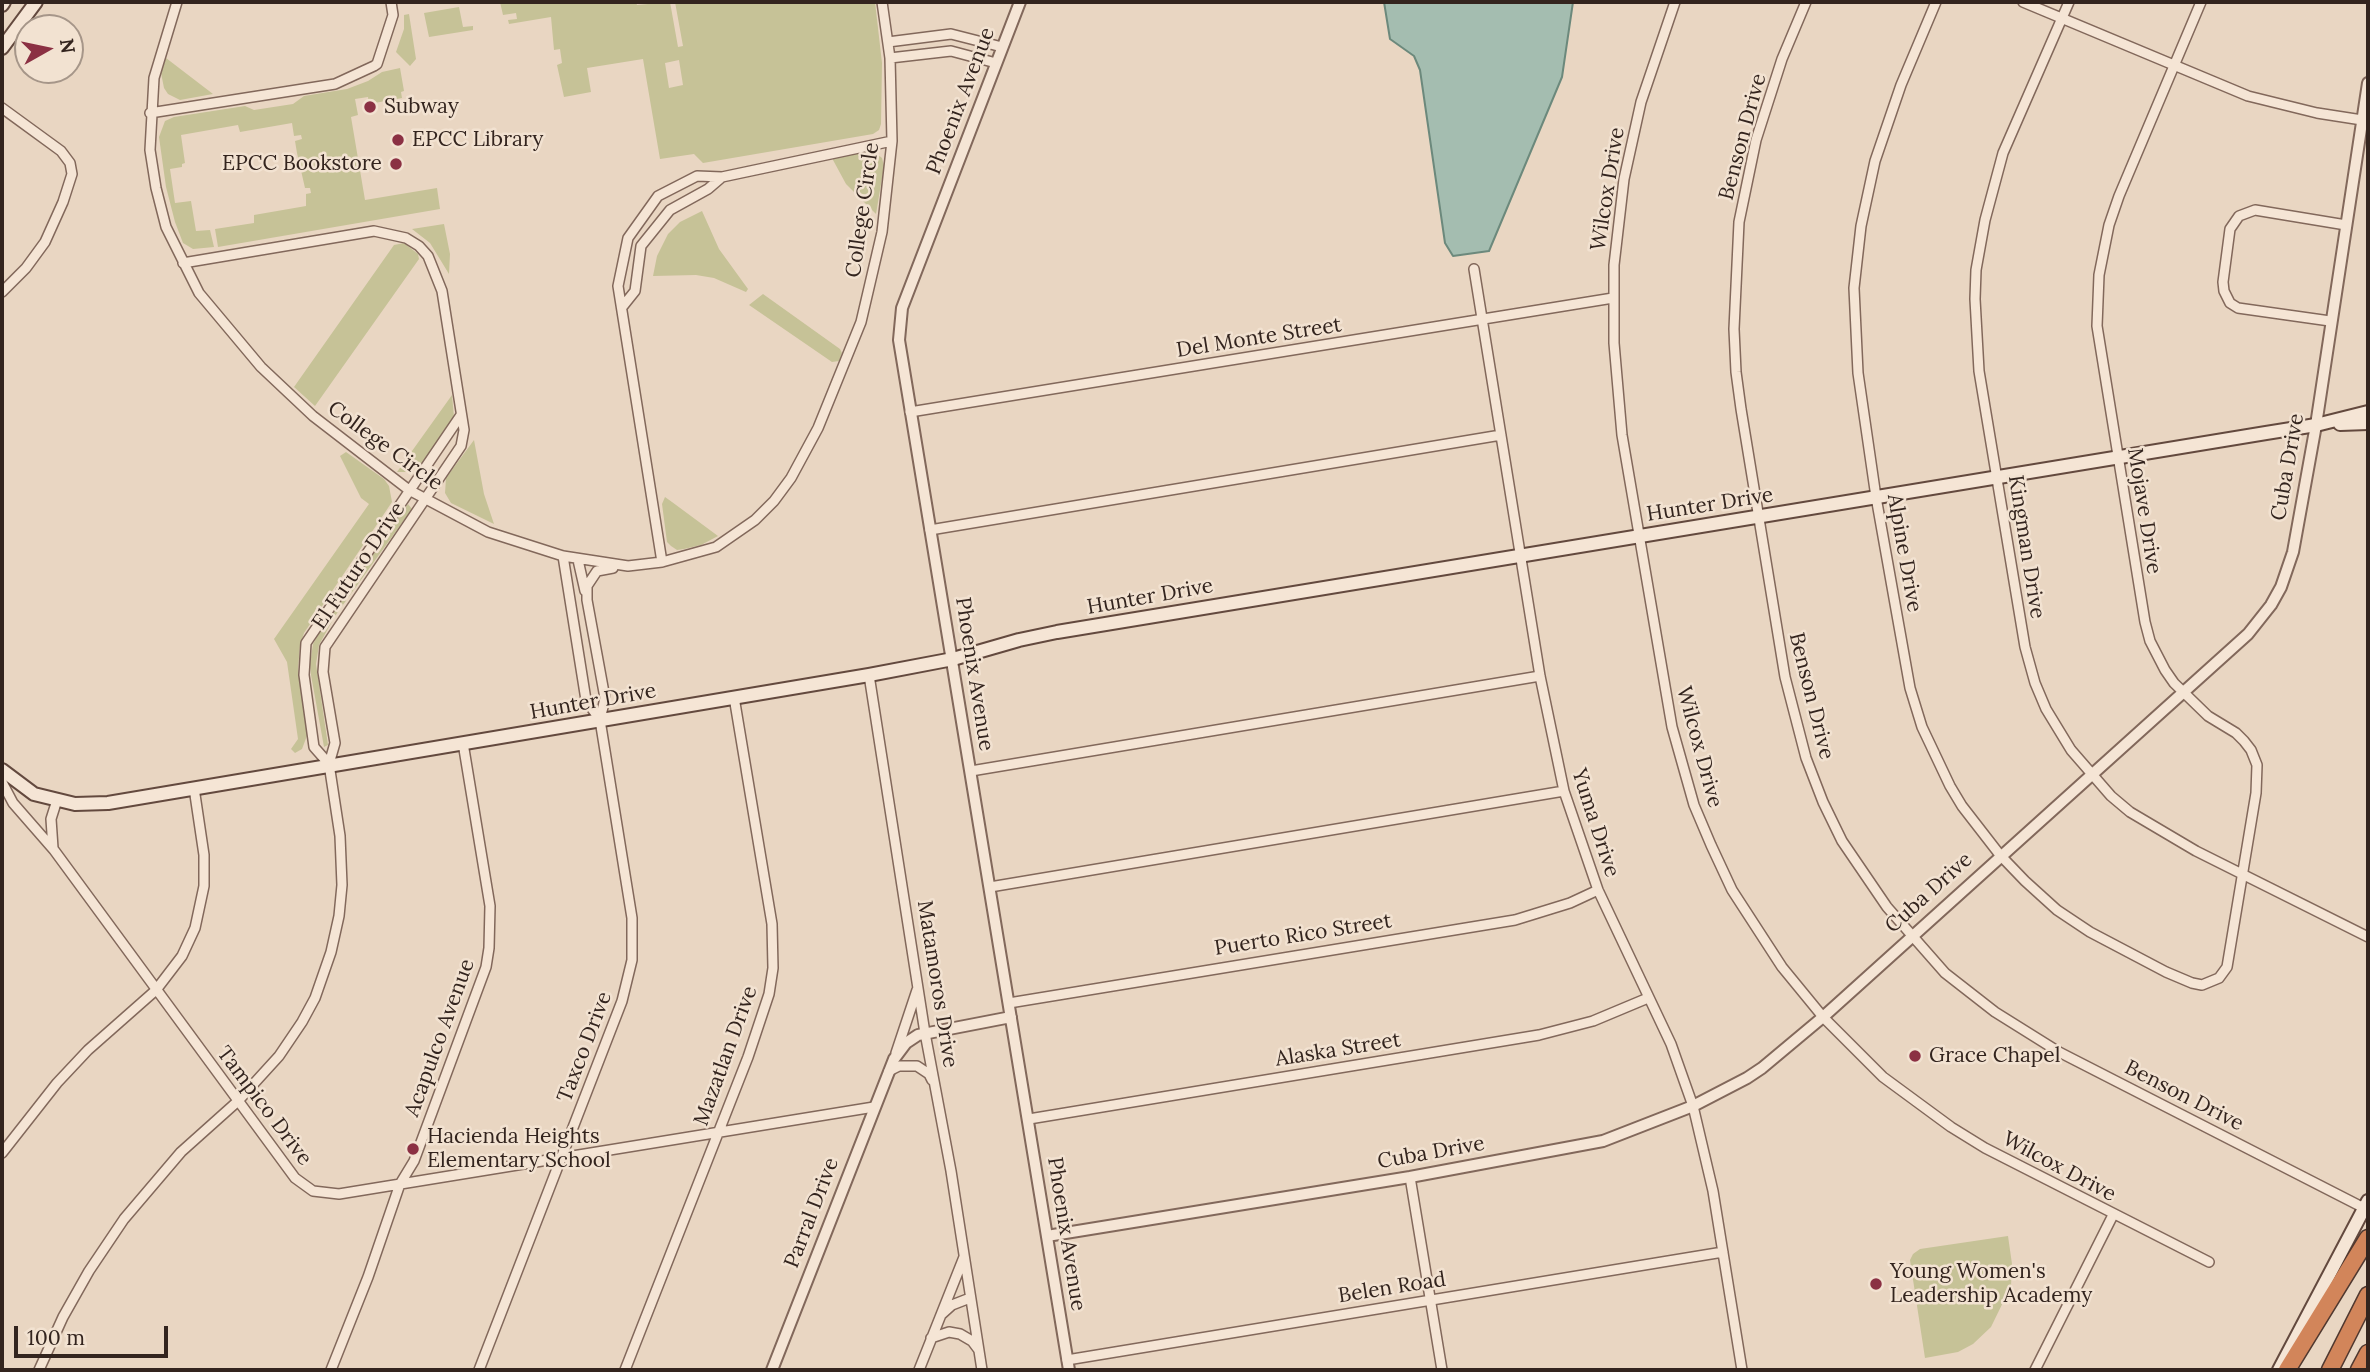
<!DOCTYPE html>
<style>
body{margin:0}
#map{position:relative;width:2370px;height:1372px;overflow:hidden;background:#e9d6c2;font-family:Lora,serif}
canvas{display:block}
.frame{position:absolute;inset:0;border:4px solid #33241e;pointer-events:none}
.north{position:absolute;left:14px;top:14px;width:70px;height:70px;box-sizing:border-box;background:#f2e2d1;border:2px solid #a69689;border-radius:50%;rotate:81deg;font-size:19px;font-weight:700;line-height:28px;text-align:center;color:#33241e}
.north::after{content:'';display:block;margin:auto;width:24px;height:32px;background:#8b3043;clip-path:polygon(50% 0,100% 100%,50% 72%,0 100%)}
.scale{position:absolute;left:14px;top:1326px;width:154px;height:32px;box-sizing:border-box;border:4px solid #33241e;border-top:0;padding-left:9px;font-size:21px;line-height:24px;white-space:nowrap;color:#33241e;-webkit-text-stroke:5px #f2e2d1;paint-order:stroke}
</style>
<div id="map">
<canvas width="2370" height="1372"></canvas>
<div class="frame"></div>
<div class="north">N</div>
<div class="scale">100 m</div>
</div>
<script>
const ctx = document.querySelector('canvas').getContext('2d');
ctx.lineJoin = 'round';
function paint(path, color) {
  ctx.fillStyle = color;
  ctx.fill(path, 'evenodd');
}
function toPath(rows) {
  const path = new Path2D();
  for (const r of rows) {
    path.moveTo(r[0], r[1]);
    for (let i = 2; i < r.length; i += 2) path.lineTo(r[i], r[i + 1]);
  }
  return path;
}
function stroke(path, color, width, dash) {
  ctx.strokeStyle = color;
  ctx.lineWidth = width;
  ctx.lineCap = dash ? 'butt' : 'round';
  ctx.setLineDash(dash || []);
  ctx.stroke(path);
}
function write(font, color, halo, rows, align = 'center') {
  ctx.font = font + ' Lora,serif';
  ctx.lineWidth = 5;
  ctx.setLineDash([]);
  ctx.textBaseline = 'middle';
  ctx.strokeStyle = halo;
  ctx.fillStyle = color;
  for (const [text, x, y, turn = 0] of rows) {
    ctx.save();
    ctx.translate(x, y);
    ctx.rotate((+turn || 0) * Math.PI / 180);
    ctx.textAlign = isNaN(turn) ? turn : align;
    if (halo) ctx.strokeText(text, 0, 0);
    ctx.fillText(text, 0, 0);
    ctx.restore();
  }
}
paint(toPath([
 [500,2,636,2,637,5,670,2,678,47,683,46,675,2,875,2,882,63,881,124,879,130,873,134,703,163,694,154,660,159,643,59,587,68,591,92,564,97,557,65,562,63,560,49,554,50,551,17,509,24,508,20,517,19,516,13,503,15],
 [679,60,683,85,669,88,665,63],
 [459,7,463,27,473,26,473,30,429,37,424,13],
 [409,14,416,59,410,66,396,52,404,29,404,15],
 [166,58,213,94,180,100,168,94,164,88,161,73],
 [400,68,404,91,401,92,402,98,369,104,368,97,355,99,358,115,351,117,365,200,437,188,440,209,218,247,215,229,254,223,254,215,306,206,306,194,311,193,310,188,305,188,297,153,295,141,302,139,301,135,294,136,292,123,240,132,238,125,181,135,185,163,182,164,182,167,170,169,175,203,191,201,196,231,210,230,214,247,193,249,183,243,175,222,166,187,159,137,165,121,174,117,245,106,254,110,293,104,304,96,347,89,368,81,382,72],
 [872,150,882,158,884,166,876,214,846,184,833,160,834,156],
 [702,211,719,249,748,289,746,292,714,278,696,275,653,276,657,256,668,234,680,222],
 [444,224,450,254,449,274,430,243,412,229],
 [404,243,418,254,419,259,315,406,294,387,394,245],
 [763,294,840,349,842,353,839,361,832,362,749,305],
 [452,395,454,417,422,463,409,472,397,472],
 [474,440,484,494,494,524,451,503,445,493,446,478],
 [346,452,384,479,389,486,392,502,304,633,300,646,298,668,308,733,302,749,295,753,291,749,298,739,287,662,274,639,369,504,361,498,340,456],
 [665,497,672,502,718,536,701,545,684,549,677,550,671,546,667,542,662,504],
 [408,504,412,509,335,616,319,645,316,664,328,745,324,747,311,675,310,664,313,644,330,613],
 [2008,1236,2012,1264,2011,1286,1991,1327,1973,1344,1958,1352,1925,1358,1910,1260,1913,1254,1920,1249]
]), '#c6c297');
const water = toPath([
 [1384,2,1573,2,1562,77,1489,251,1453,256,1445,243,1420,70,1414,56,1390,39,1384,2]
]);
paint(water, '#a4bdb0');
stroke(water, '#6c897c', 2);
const minor = toPath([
 [177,2,154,78,150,150,156,188,166,227,199,293,261,367,313,416,409,490,488,532,563,556,628,566,662,562,716,547,755,520,774,501,791,478,818,428,861,322,882,232,892,141,890,58,882,2],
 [1675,2,1641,102,1624,179,1614,265,1614,343,1622,435,1672,727,1694,805,1711,845,1732,890,1782,967,1823,1017,1883,1077,1951,1127,1985,1148,2209,1262],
 [1806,2,1782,59,1756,140,1739,222,1734,329,1736,372,1741,409,1785,677,1806,758,1823,802,1842,841,1887,907,1945,973,1995,1012,2059,1052,2364,1208],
 [1936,2,1901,85,1875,161,1861,226,1854,288,1858,373,1876,497,1910,688,1922,727,1950,786,1962,806,2000,855,2025,881,2057,910,2090,932,2166,972,2192,983,2202,985,2219,978,2227,967,2256,793,2257,765,2251,750,2244,741,2236,733,2208,716,2174,683,2165,670,2150,641,2145,622,2097,326,2099,275,2109,225,2119,196,2201,2],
 [2023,2,2248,96,2317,113,2362,120],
 [2069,2,2003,153,1985,220,1976,270,1975,299,1979,371,2025,647,2035,683,2046,709,2071,750,2111,796,2130,812,2196,851,2368,937],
 [888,42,951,34,1002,47],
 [890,58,951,51,996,63],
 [2,108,61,151,70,163,72,174,63,202,45,242,26,268,2,292],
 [150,113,335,84,374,66,377,64,393,15,391,2],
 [1474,269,1540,676,1564,791,1598,890,1671,1044,1693,1106,1713,1191,1742,1370],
 [623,306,635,291,641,246,670,210,708,189,722,177],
 [2330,321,2238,308,2230,303,2224,291,2223,282,2230,229,2239,216,2255,210,2346,225],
 [910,412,1613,298],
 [930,530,1501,435],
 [563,556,586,700,600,720],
 [578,560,585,591],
 [662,562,618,286,628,238,658,196,697,176,722,177,892,141],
 [869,675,925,1033,951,1171,982,1370],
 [329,764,314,747,304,675,306,643,461,415],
 [971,771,1540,676],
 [2,782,13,803,54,850,295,1178,313,1191,339,1194,874,1107],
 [53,848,51,819,57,800],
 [990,887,1564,791],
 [1009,1003,1515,920,1570,903,1598,890],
 [896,1053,917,990],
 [889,1071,899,1066,917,1066,929,1074,932,1080],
 [1029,1119,1539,1035,1593,1021,1648,998],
 [2,1153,57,1083,88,1050,156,990,182,956,195,928,204,886,204,855,194,788],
 [1410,1177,1442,1370],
 [942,1314,952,1305,970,1298],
 [931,1338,949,1332,960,1334,972,1341,978,1349],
 [1067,1360,1723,1252],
 [39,1370,63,1317,89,1271,124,1219,181,1152,238,1101,279,1056,302,1022,315,998,331,952,339,916,342,885,340,836,329,764,335,743,323,672,325,647,461,446,464,430,442,291,428,256,419,246,406,238,374,231,183,263],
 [331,1370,368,1277,400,1184,414,1161,486,967,489,948,490,906,463,743],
 [479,1370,622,1001,632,960,632,918,600,720,605,698,587,600,587,586,597,571,613,568],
 [625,1370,748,1057,769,994,773,968,772,924,734,697],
 [919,1370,964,1257],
 [2035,1370,2113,1215]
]);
const tertiary = toPath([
 [1020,2,902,308,899,340,1069,1370],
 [1047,1236,1410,1177,1603,1141,1693,1106,1747,1078,1762,1068,1823,1017,2248,634,2271,605,2281,587,2293,552,2316,425,2368,83],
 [772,1370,894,1059,906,1043,918,1035,1011,1017]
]);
const secondary = toPath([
 [2,5,4,2],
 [2,48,36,2],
 [2340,424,2368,423],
 [2,770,34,794,75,804,108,803,869,675,953,659,1019,640,1057,632,2266,433,2316,425,2368,412],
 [2279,1370,2368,1201]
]);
const motorway = toPath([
 [2287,1370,2368,1238],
 [2330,1370,2368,1295],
 [2359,1370,2368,1353]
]);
stroke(minor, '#82685b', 12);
stroke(tertiary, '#82685b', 14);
stroke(secondary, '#63493e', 16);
stroke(motorway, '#50382f', 19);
stroke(minor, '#f5e5d5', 9);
stroke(tertiary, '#f5e5d5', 10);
stroke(secondary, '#f5e5d5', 12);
stroke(motorway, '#d2855a', 16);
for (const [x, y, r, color] of [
 [370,107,7,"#8b3043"],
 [398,140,7,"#8b3043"],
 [396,164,7,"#8b3043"],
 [1915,1056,7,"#8b3043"],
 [413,1149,7,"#8b3043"],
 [1876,1284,7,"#8b3043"]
]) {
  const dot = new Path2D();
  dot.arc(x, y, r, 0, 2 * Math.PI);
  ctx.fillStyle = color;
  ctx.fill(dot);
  stroke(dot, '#f2e2d1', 2.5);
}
write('21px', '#33241e', '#f2e2d1', [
 ["Phoenix Avenue",961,101,-69],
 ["Benson Drive",1743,137,-75],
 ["Wilcox Drive",1608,189,-81],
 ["College Circle",863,210,-82],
 ["Del Monte Street",1259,338,-9],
 ["College Circle",385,446,36],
 ["Cuba Drive",2288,467,-80],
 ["Hunter Drive",1710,505,-9],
 ["Mojave Drive",2144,511,81],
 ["Kingman Drive",2026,547,81],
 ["Alpine Drive",1904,553,80],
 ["El Futuro Drive",359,566,-56],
 ["Hunter Drive",1150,597,-10],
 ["Phoenix Avenue",974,674,81],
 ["Benson Drive",1811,696,76],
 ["Hunter Drive",593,702,-10],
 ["Wilcox Drive",1699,747,75],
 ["Yuma Drive",1595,823,72],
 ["Cuba Drive",1929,893,-42],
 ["Puerto Rico Street",1303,935,-9],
 ["Matamoros Drive",937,984,81],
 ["Acapulco Avenue",440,1038,-70],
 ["Taxco Drive",585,1047,-69],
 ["Alaska Street",1338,1050,-9],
 ["Mazatlan Drive",726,1056,-70],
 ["Benson Drive",2184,1096,27],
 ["Tampico Drive",264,1106,53],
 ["Cuba Drive",1431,1153,-10],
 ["Wilcox Drive",2059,1167,28],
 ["Parral Drive",812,1213,-69],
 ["Phoenix Avenue",1066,1234,81],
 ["Belen Road",1392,1288,-9]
]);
write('21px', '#33241e', '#f2e2d1', [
 ["Subway",384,107],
 ["EPCC Library",412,140],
 ["EPCC Bookstore",382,164,"right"],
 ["Grace Chapel",1929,1056],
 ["Hacienda Heights",427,1137],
 ["Elementary School",427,1161],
 ["Young Women's",1890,1272],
 ["Leadership Academy",1890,1296]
], 'left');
</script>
